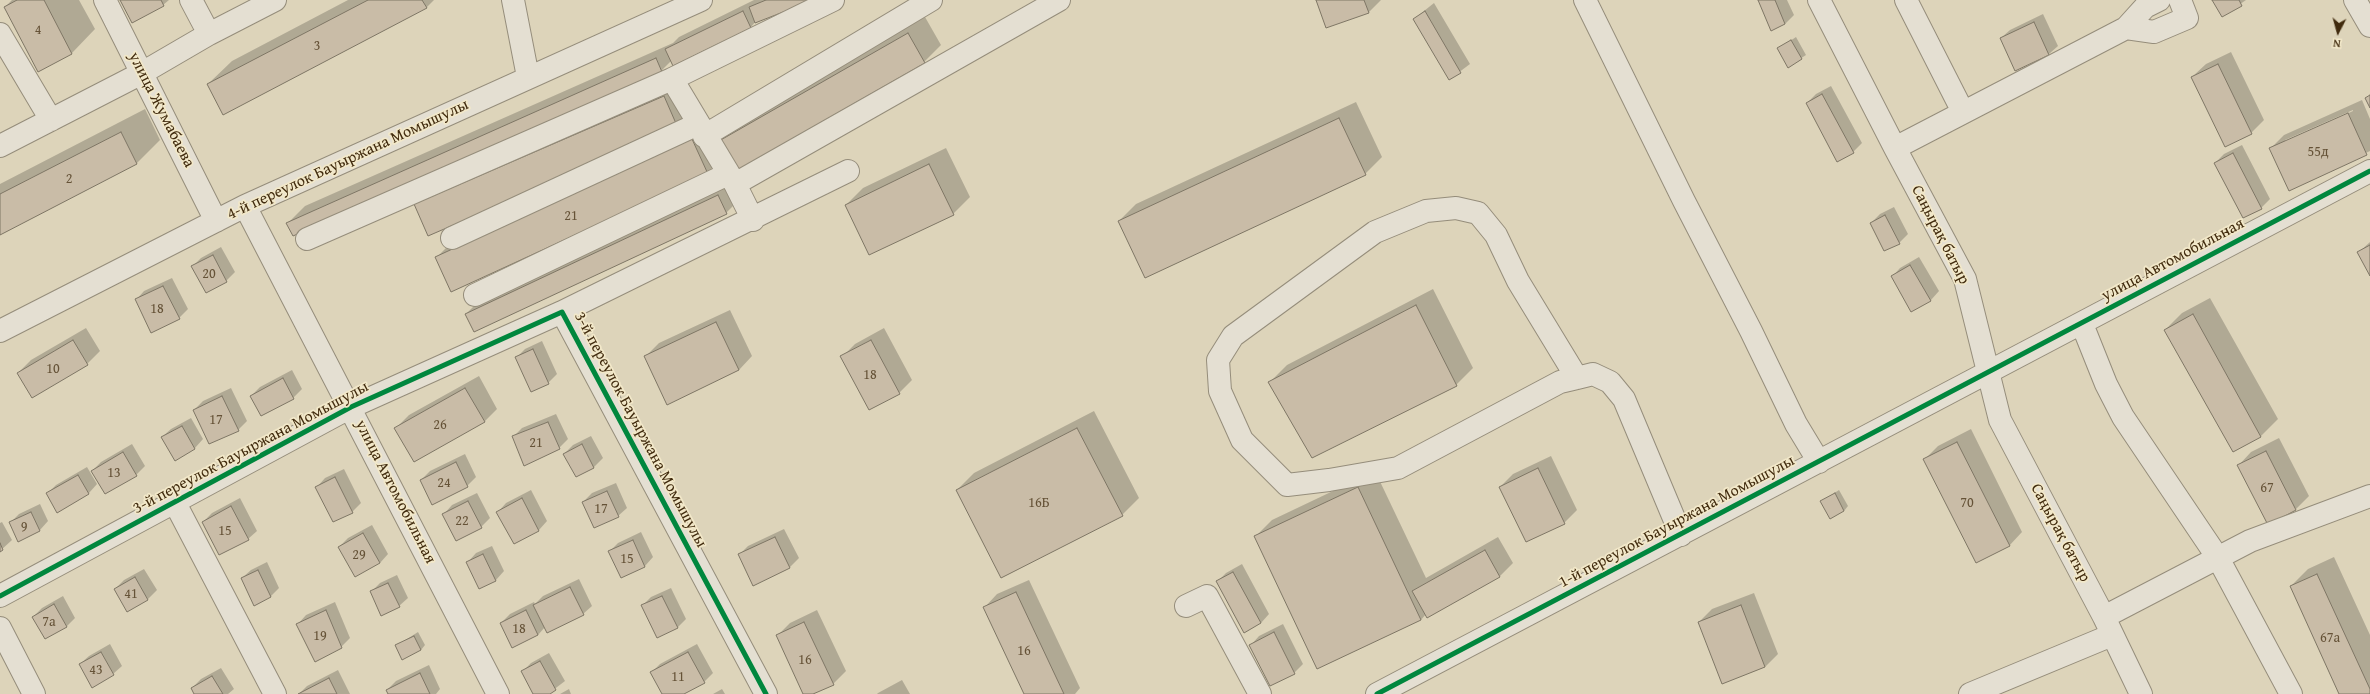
<!DOCTYPE html>
<meta charset="utf-8">
<style>
body{margin:0}
#map{position:relative;width:2370px;height:694px;overflow:hidden;background:#ddd4ba;font-family:"Gentium Book Plus",serif}
canvas{display:block}
.north{position:absolute;left:2318px;top:12px;width:40px;height:40px;-webkit-text-stroke:3px #f2e8c9;paint-order:stroke;rotate:186deg;font-size:11px;font-weight:700;line-height:16px;text-align:center;color:#412b0e}
.north::after{content:'';display:block;margin:auto;width:14px;height:18px;background:#412b0e;clip-path:polygon(50% 0,100% 100%,50% 72%,0 100%)}
</style>
<div id="map">
<canvas width="2370" height="694"></canvas>
<div class="north">N</div>
</div>
<script>
const ctx = document.querySelector('canvas').getContext('2d');
ctx.lineJoin = 'round';
function paint(path, color) {
  ctx.fillStyle = color;
  ctx.fill(path, 'evenodd');
}
function toPath(rows) {
  const path = new Path2D();
  for (const r of rows) {
    path.moveTo(r[0], r[1]);
    for (let i = 2; i < r.length; i += 2) path.lineTo(r[i], r[i + 1]);
  }
  return path;
}
function stroke(path, color, width, dash) {
  ctx.strokeStyle = color;
  ctx.lineWidth = width;
  ctx.lineCap = dash ? 'butt' : 'round';
  ctx.setLineDash(dash || []);
  ctx.stroke(path);
}
function write(font, color, halo, rows, align = 'center') {
  ctx.font = font + ' "Gentium Book Plus",serif';
  ctx.lineWidth = 3.5;
  ctx.setLineDash([]);
  ctx.textBaseline = 'middle';
  ctx.strokeStyle = halo;
  ctx.fillStyle = color;
  for (const [text, x, y, turn = 0] of rows) {
    ctx.save();
    ctx.translate(x, y);
    ctx.rotate((+turn || 0) * Math.PI / 180);
    ctx.textAlign = isNaN(turn) ? turn : align;
    if (halo) ctx.strokeText(text, 0, 0);
    ctx.fillText(text, 0, 0);
    ctx.restore();
  }
}
paint(toPath([
 [12,0,79,0,95,29,72,53,39,70,5,7],
 [121,0,169,0,163,5],
 [348,0,434,0,426,8,208,84,232,61],
 [754,0,812,0,756,21,751,27,674,65,672,60,661,71,288,223,305,206,673,43,679,37],
 [1318,0,1381,0,1369,12],
 [1759,0,1787,0,1794,15,1785,24],
 [2213,0,2246,0,2223,16],
 [1434,3,1470,64,1450,79,1414,19],
 [2043,14,2058,46,2049,54,2016,70,2001,38,2010,30],
 [925,17,941,45,924,62,720,141,737,124],
 [1796,37,1806,55,1789,66,1778,49],
 [2231,52,2264,120,2251,133,2192,77,2206,64],
 [681,80,694,110,677,127,415,204,432,187],
 [1831,86,1862,143,1853,152,1838,160,1807,103,1816,94],
 [2362,100,2370,119,2370,151,2289,189,2271,148,2284,135],
 [2353,110,2353,111,2285,142,2285,140],
 [1356,102,1382,157,1365,174,1119,221,1136,204],
 [145,109,160,140,137,163,0,234,0,184],
 [709,123,724,156,707,173,436,258,453,241],
 [2242,145,2270,199,2261,208,2244,217,2215,163,2224,154],
 [946,148,970,197,953,214,846,205,863,188],
 [735,179,743,196,726,213,466,314,483,297],
 [1894,207,1908,234,1899,243,1871,223,1880,214],
 [2370,242,2370,275,2358,253],
 [221,247,235,272,226,281,193,266,201,258],
 [1919,257,1939,291,1931,300,1912,311,1892,277,1900,268],
 [172,278,188,309,179,318,136,300,144,291],
 [1433,289,1473,368,1456,385,1270,382,1287,365],
 [2210,298,2278,419,2261,436,2233,451,2165,330,2182,313],
 [730,310,752,356,739,370,668,403,646,356,659,343],
 [86,328,100,351,87,364,18,373,31,360],
 [884,328,912,380,899,393,842,357,855,344],
 [542,341,557,374,548,383,516,358,525,349],
 [292,370,302,389,293,398,261,415,251,396,260,387],
 [479,376,497,409,484,422,396,428,409,415],
 [231,388,247,421,238,430,194,410,203,401],
 [1094,411,1139,498,1122,515,957,490,974,473],
 [556,414,568,439,559,448,513,437,522,428],
 [191,418,203,439,195,448,175,459,162,437,171,429],
 [1971,429,2022,532,2009,546,1925,459,1938,446],
 [591,436,603,458,594,467,576,476,564,454,573,445],
 [2279,438,2309,496,2296,509,2238,466,2251,452],
 [132,444,145,466,136,475,92,471,101,462],
 [465,454,476,477,467,486,421,480,430,471],
 [1551,456,1577,510,1564,523,1500,487,1513,474],
 [87,467,97,484,89,493,58,511,47,494,56,485],
 [344,469,361,503,352,512,317,487,325,478],
 [1375,471,1426,578,1498,537,1513,563,1500,576,1427,617,1426,614,1421,620,1255,537,1272,520],
 [616,483,627,508,618,516,583,502,592,493],
 [531,490,547,521,539,530,514,543,498,512,506,503],
 [1839,490,1848,506,1844,511,1822,501],
 [477,493,490,518,481,527,444,514,452,505],
 [240,498,257,531,248,539,203,522,212,513],
 [40,504,48,521,40,530,19,541,10,523,19,514],
 [2,522,12,540,0,551,0,523],
 [372,525,388,554,380,563,339,547,348,538],
 [784,529,799,558,790,567,754,584,740,554,748,546],
 [641,532,653,557,645,566,621,577,609,552,618,543],
 [492,546,504,571,496,580,480,587,468,562,476,553],
 [2334,557,2370,635,2370,694,2340,694,2291,586,2308,569],
 [267,562,279,588,270,597,242,578,251,570],
 [1242,564,1269,614,1261,623,1217,582,1226,573],
 [144,569,157,590,148,599,127,610,115,589,124,580],
 [397,575,408,598,399,606,371,592,380,583],
 [579,579,592,606,583,614,545,627,538,635,501,623,510,614,534,602,535,604,543,596],
 [1029,580,1080,688,1075,694,1025,694,984,608,997,594],
 [671,588,686,619,677,628,643,605,651,597],
 [1754,593,1778,654,1765,667,1723,683,1699,622,1712,609],
 [63,596,75,618,66,627,33,617,42,608],
 [335,602,350,638,341,647,298,624,306,615],
 [817,610,846,671,833,684,811,694,804,694,777,636,790,623],
 [1283,624,1303,664,1294,673,1251,645,1259,636],
 [418,632,425,645,421,650,396,646],
 [110,644,122,666,113,674,80,664,89,656],
 [697,644,713,673,704,682,682,694,664,694,652,672,660,664],
 [549,653,565,681,548,694,535,694,522,672,531,663],
 [429,665,440,689,436,694,389,694,387,690,396,681],
 [221,668,234,689,228,694,195,694,192,688,201,679],
 [338,670,350,694,299,694,307,686],
 [902,680,910,694,877,694,878,693],
 [569,689,571,694,560,694],
 [722,689,725,694,713,694]
]), '#0003');
const building = toPath([
 [17,0,44,0,72,54,38,72,4,7,17,0],
 [120,0,161,0,164,6,132,23,120,0],
 [368,0,422,0,427,8,223,115,207,84,368,0],
 [766,0,814,0,755,23,749,7,766,0],
 [1316,0,1364,0,1369,13,1326,28,1316,0],
 [1758,0,1775,0,1785,24,1771,31,1758,0],
 [2212,0,2239,0,2242,6,2222,17,2212,0],
 [743,11,751,28,673,66,665,49,743,11],
 [1425,11,1461,73,1449,80,1413,19,1425,11],
 [2034,22,2049,55,2015,71,2000,38,2034,22],
 [908,33,925,63,736,171,719,141,908,33],
 [1791,40,1802,59,1788,68,1777,48,1791,40],
 [656,58,662,72,293,236,286,223,656,58],
 [2218,64,2252,134,2225,147,2191,77,2218,64],
 [1822,94,1854,153,1837,162,1806,103,1822,94],
 [2370,95,2370,108,2365,98,2370,95],
 [664,96,678,128,428,236,414,204,664,96],
 [2348,113,2367,155,2289,191,2269,148,2348,113],
 [1339,118,1366,175,1145,278,1118,221,1339,118],
 [121,132,137,164,0,235,0,194,121,132],
 [692,139,708,174,451,292,435,257,692,139],
 [2233,153,2262,209,2243,218,2214,163,2233,153],
 [929,164,954,215,869,255,845,205,929,164],
 [718,195,727,214,474,332,465,314,718,195],
 [1885,215,1900,244,1884,251,1870,223,1885,215],
 [2370,245,2370,276,2357,252,2370,245],
 [213,255,227,282,206,293,191,266,213,255],
 [1910,265,1931,301,1911,312,1891,276,1910,265],
 [163,286,180,319,151,333,135,299,163,286],
 [1416,305,1457,386,1312,458,1268,382,1416,305],
 [2193,314,2261,437,2233,452,2164,330,2193,314],
 [716,322,739,370,667,405,644,356,716,322],
 [73,340,88,365,32,398,17,373,73,340],
 [871,340,900,394,869,410,840,356,871,340],
 [533,349,549,384,531,392,515,357,533,349],
 [283,378,294,399,261,416,250,396,283,378],
 [465,388,485,422,414,462,394,428,465,388],
 [222,396,239,431,209,444,193,410,222,396],
 [548,422,560,449,524,466,512,436,548,422],
 [182,426,195,449,175,461,161,437,182,426],
 [1077,428,1123,516,1001,578,956,490,1077,428],
 [1957,442,2010,546,1976,563,1923,459,1957,442],
 [582,444,594,468,576,477,563,454,582,444],
 [2266,451,2296,510,2268,525,2237,465,2266,451],
 [123,452,137,476,105,494,91,471,123,452],
 [456,462,468,487,432,505,420,480,456,462],
 [1538,468,1565,524,1526,542,1499,487,1538,468],
 [78,475,89,494,57,513,46,493,78,475],
 [335,477,353,513,333,522,315,487,335,477],
 [1358,487,1421,620,1317,669,1254,536,1358,487],
 [607,491,619,517,594,528,582,502,607,491],
 [1835,493,1844,511,1830,519,1820,501,1835,493],
 [522,498,539,531,514,544,496,512,522,498],
 [468,501,482,528,456,541,442,514,468,501],
 [231,506,249,540,219,555,202,522,231,506],
 [31,512,40,531,18,542,9,522,31,512],
 [363,533,380,563,355,577,338,547,363,533],
 [775,537,790,568,753,586,738,554,775,537],
 [633,540,645,567,621,578,608,551,633,540],
 [0,543,3,550,0,552,0,543],
 [1485,550,1500,577,1427,618,1412,591,1485,550],
 [483,554,496,581,479,589,466,562,483,554],
 [258,570,271,597,254,606,241,578,258,570],
 [1233,572,1261,623,1244,633,1216,581,1233,572],
 [2317,574,2370,689,2370,694,2339,694,2290,586,2317,574],
 [135,577,148,600,127,612,114,589,135,577],
 [388,583,400,607,381,616,370,591,388,583],
 [570,587,584,615,547,633,533,605,570,587],
 [1016,592,1064,694,1024,694,983,607,1016,592],
 [662,596,678,628,657,638,641,605,662,596],
 [54,604,67,627,45,639,32,617,54,604],
 [1741,605,1765,667,1722,684,1698,622,1741,605],
 [326,610,342,648,315,662,296,624,326,610],
 [526,610,538,635,512,648,500,623,526,610],
 [804,622,834,685,813,694,803,694,776,635,804,622],
 [1274,632,1295,674,1270,686,1249,645,1274,632],
 [414,636,421,650,402,660,395,645,414,636],
 [101,652,114,675,92,688,79,664,101,652],
 [688,652,705,683,684,694,662,694,650,672,688,652],
 [540,661,556,690,550,694,533,694,521,671,540,661],
 [420,673,430,694,388,694,386,690,420,673],
 [212,676,223,694,194,694,191,688,212,676],
 [329,678,337,694,298,694,329,678]
]);
paint(building, '#c9bca7');
stroke(building, '#7e7665', 1);
const minor = toPath([
 [105,0,216,221],
 [191,0,209,34],
 [513,0,528,77],
 [1585,0,1684,201,1751,331,1796,424,1819,462],
 [1819,0,1895,148,1965,279,2000,420,2104,617,2141,694],
 [1906,0,1963,112],
 [2355,0,2370,26],
 [2126,28,2154,32,2187,18,2180,0],
 [0,34,51,120],
 [704,136,931,0],
 [0,146,142,73,209,34,275,0],
 [1895,148,2126,28,2145,7,2159,0],
 [735,184,1059,0],
 [245,206,498,694],
 [753,220,735,184,672,79,833,0],
 [452,238,698,124],
 [307,239,672,79],
 [475,295,728,174],
 [562,312,848,171],
 [2082,324,2106,384,2123,417,2218,558,2291,694],
 [0,331,245,206,701,0],
 [1577,378,1518,281,1496,235,1478,213,1456,208,1426,211,1375,232,1233,336,1218,360,1220,391,1242,440,1287,485,1329,480,1398,468,1560,382,1577,378,1593,374,1610,382,1624,399,1681,535],
 [175,503,275,694],
 [0,596,351,407,562,312,766,694],
 [1186,606,1207,596,1260,694],
 [2104,617,2250,541,2370,496],
 [0,628,34,694],
 [1377,694,2370,171],
 [1970,694,2112,635]
]);
stroke(minor, '#958d7b', 24);
stroke(minor, '#e4dfd2', 22);
stroke(toPath([
 [0,596,351,407,562,312,766,694],
 [1377,694,2370,171]
]), '#00873e', 5);
write('14px', '#655237', null, [
 ["4",38,30],
 ["3",317,46],
 ["55д",2318,152],
 ["2",69,179],
 ["21",571,216],
 ["20",209,274],
 ["18",157,309],
 ["10",53,369],
 ["18",870,375],
 ["17",216,420],
 ["26",440,425],
 ["21",536,443],
 ["13",114,473],
 ["24",444,483],
 ["67",2267,488],
 ["16Б",1039,503],
 ["70",1967,503],
 ["17",601,509],
 ["22",462,521],
 ["9",24,527],
 ["15",225,531],
 ["29",359,555],
 ["15",627,559],
 ["41",131,594],
 ["7а",49,622],
 ["18",519,629],
 ["19",320,636],
 ["67а",2330,638],
 ["16",1024,651],
 ["16",805,660],
 ["43",96,670],
 ["11",678,677]
]);
write('16px', '#412b0e', '#f2e8c9', [
 ["улица Жумабаева",161,110,63],
 ["4-й переулок Бауыржана Момышулы",348,160,-25],
 ["Саңырақ батыр",1940,235,63],
 ["улица Автомобильная",2173,260,-28],
 ["3-й переулок Бауыржана Момышулы",640,430,62],
 ["3-й переулок Бауыржана Момышулы",251,448,-28],
 ["улица Автомобильная",395,492,63],
 ["1-й переулок Бауыржана Момышулы",1677,522,-28],
 ["Саңырақ батыр",2060,533,62]
]);
</script>
